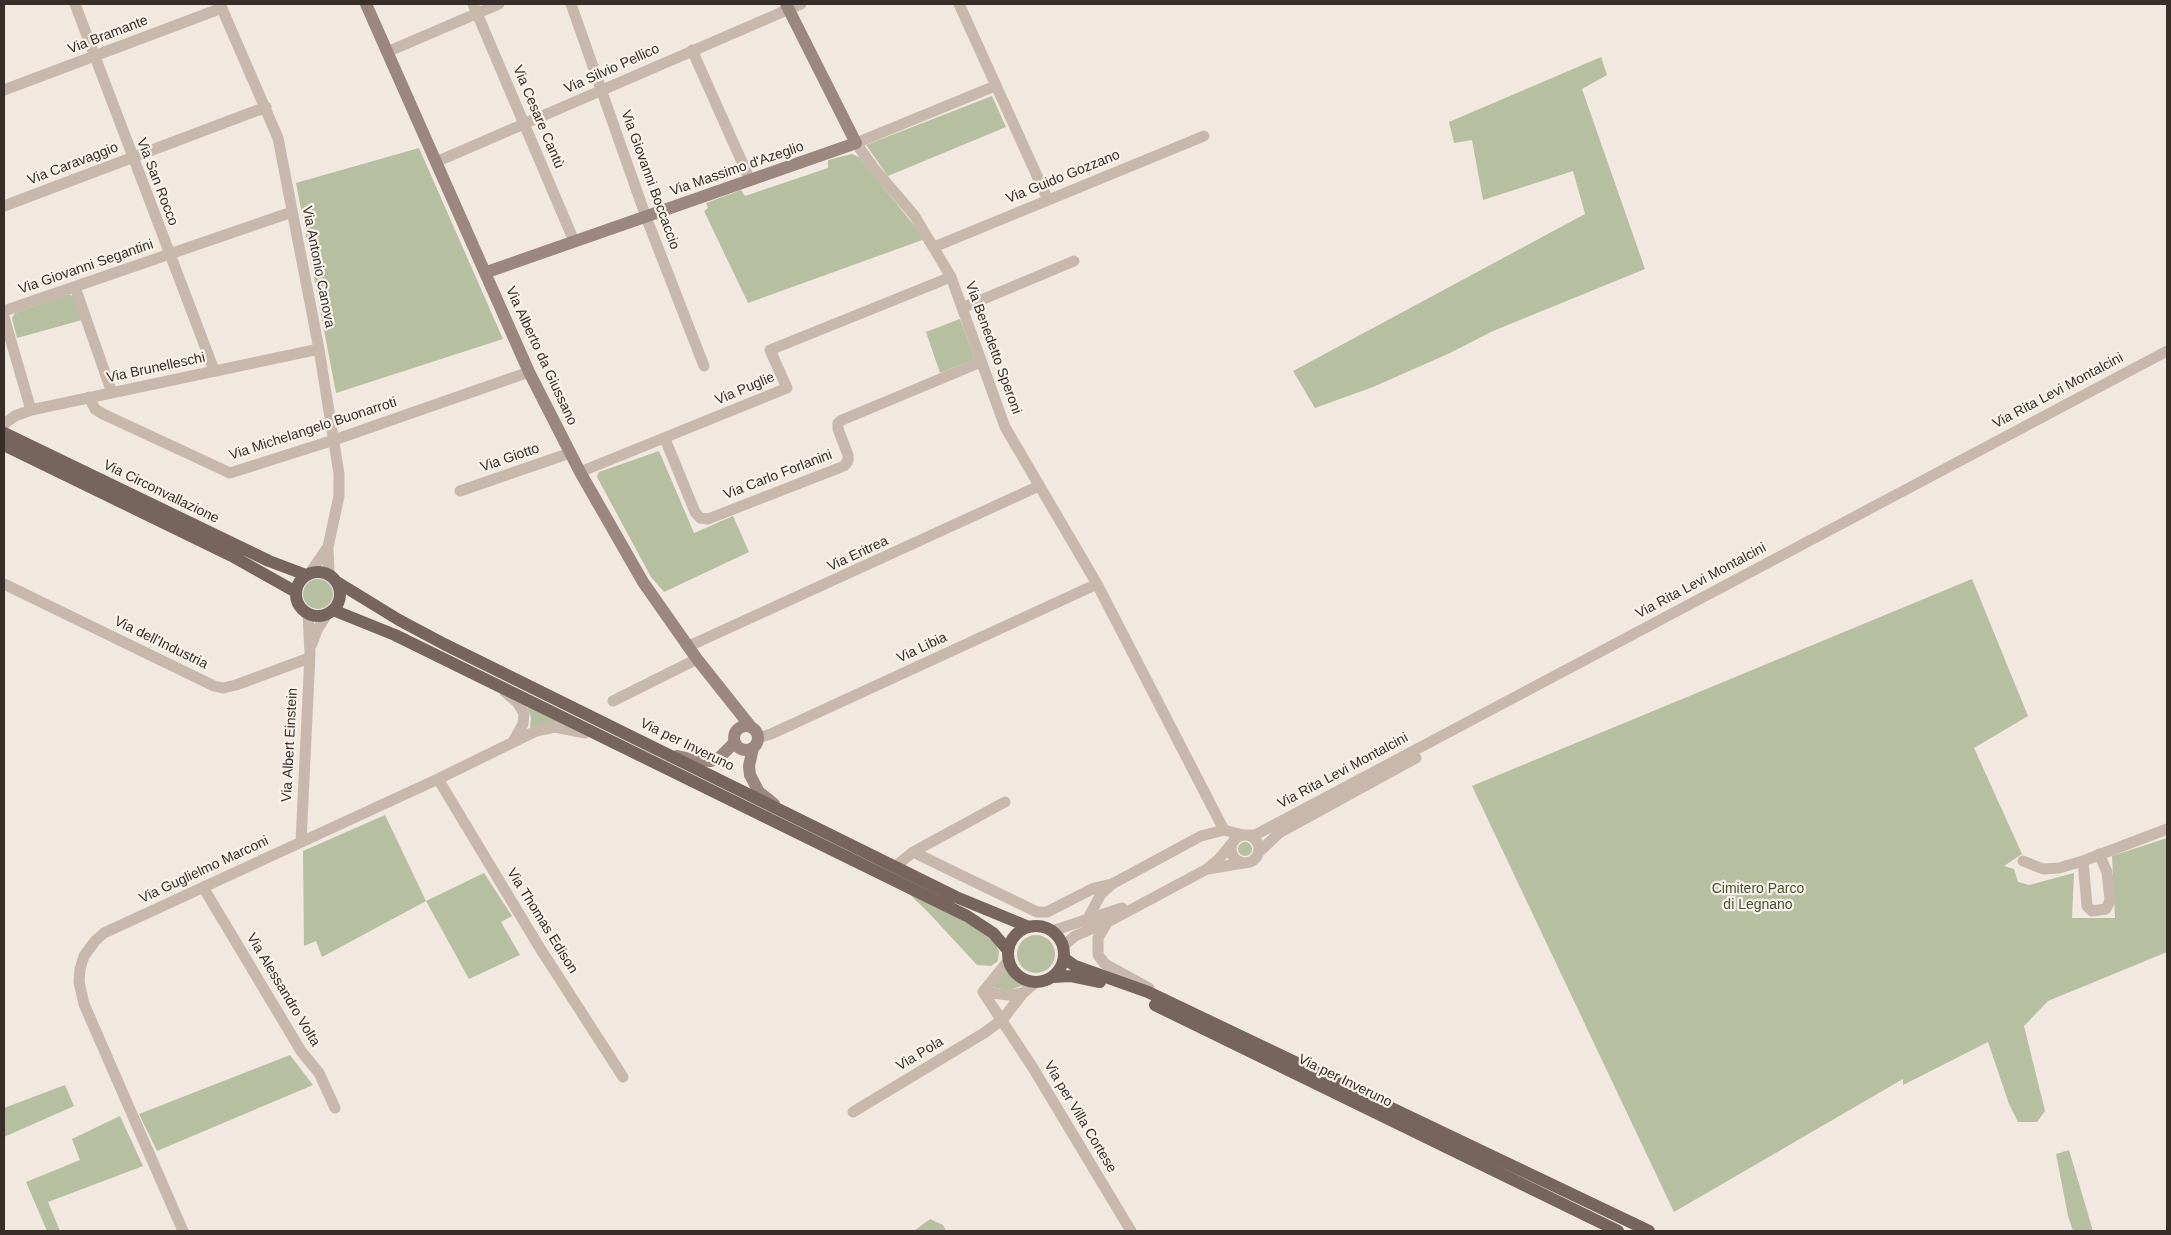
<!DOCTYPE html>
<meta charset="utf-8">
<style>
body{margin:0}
#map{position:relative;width:2171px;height:1235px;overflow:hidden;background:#f1e8df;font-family:Arial,sans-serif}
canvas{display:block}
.frame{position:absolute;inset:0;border:5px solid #372e2a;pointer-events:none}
</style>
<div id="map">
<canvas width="2171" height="1235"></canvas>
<div class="frame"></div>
</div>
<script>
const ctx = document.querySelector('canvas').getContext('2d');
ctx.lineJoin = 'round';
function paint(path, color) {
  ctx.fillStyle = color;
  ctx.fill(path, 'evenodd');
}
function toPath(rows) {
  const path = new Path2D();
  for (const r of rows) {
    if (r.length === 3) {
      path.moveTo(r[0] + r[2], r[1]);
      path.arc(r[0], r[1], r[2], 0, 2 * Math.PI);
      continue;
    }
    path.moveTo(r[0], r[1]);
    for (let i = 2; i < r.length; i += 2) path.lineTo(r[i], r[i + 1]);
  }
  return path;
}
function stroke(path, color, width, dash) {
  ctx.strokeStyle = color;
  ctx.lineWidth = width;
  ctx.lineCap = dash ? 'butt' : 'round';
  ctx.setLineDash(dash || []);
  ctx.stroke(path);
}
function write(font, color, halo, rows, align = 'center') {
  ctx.font = font + ' Arial,sans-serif';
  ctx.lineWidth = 4.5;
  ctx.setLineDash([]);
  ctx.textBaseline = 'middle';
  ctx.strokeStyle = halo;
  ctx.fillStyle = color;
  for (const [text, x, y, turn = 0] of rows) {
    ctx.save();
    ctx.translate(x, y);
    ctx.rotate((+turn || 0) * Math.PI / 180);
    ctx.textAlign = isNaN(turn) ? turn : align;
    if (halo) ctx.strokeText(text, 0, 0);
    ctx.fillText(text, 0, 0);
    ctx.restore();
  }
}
paint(toPath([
 [1601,57,1607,75,1582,89,1645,269,1493,331,1450,353,1373,387,1315,408,1293,371,1585,214,1573,171,1483,200,1472,140,1454,143,1449,122],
 [992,96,1006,127,888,176,866,145],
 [419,148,503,339,336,393,296,183],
 [852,154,859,157,925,239,748,303,704,211,708,208,706,203,741,190,745,196,828,168,828,160],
 [69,294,74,297,82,320,17,338,12,318,15,313],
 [960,319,975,359,940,373,926,332],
 [659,451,694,533,733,516,749,552,664,592,651,577,597,477,599,472],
 [318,594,15],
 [1972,579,2028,716,1974,748,2022,854,2004,866,2014,869,2018,882,2029,885,2074,873,2072,918,2115,918,2112,856,2167,838,2167,952,2048,1001,2024,1026,2045,1111,2037,1122,2018,1122,2009,1104,1988,1042,1903,1085,1903,1079,1674,1212,1472,786],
 [527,705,564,722,530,729,531,718],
 [385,815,426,901,484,873,512,916,501,922,520,955,469,979,426,901,322,957,316,941,304,946,303,851],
 [1245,849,7],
 [905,890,982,931,996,945,999,951,998,961,991,966,977,965,927,911],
 [1036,954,19],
 [1006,971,1014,980,1025,985,1008,990,992,987],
 [290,1055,313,1085,157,1151,139,1114],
 [65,1085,74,1106,4,1137,4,1108],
 [120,1116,143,1166,48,1202,60,1231,47,1231,26,1182,80,1160,72,1139],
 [2069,1150,2093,1231,2073,1231,2068,1216,2056,1154],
 [930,1219,943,1225,946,1231,914,1231]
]), '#b6bfa0');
stroke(toPath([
 [75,4,214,370],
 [220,4,278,138,319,349,339,474,339,496,328,547,329,575],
 [473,4,574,241],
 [571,4,646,217,704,366],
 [959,4,1048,200],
 [692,50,750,180],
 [387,52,499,4],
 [995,86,856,143,873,167,914,215,951,277,1005,427,1097,584,1224,830],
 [4,90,222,8],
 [436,162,801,4],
 [4,206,266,107],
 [934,247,1204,136],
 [75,287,112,393],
 [962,308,1074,261],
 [4,311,292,212],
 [4,317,31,410],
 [89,397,95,409,103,414,230,473,334,440,529,372],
 [4,424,15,416,31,410,319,349],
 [665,439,695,512,700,518,708,519,844,466,848,461,848,455,838,429,838,423,842,420,981,362],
 [580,472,787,388,770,350,951,277],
 [460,491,570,453],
 [310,573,328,547],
 [4,584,214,686,223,688,236,685,309,658],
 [312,644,317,630,327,614],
 [689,646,1039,486],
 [505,692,517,702,524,713,523,724,513,742],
 [613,701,697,659],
 [758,738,771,734,1097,584],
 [438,779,538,945,623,1077],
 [1245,849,14],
 [1247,835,1255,835,2167,351],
 [301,842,310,654,308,613],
 [913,852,1037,912,1047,912,1094,888,1112,884],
 [1259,852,1279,833,1416,758],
 [2023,861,2043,869,2059,868,2083,861,2167,829],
 [2083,861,2087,906,2092,911,2106,909,2110,900,2107,872,2099,854],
 [896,866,913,852,1005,802],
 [1208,869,1243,863],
 [203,887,301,1051,319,1073,335,1108],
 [1087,920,1101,894,1112,884,1201,836,1224,830,1243,835],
 [1107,923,1098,938,1098,955,1105,964,1149,988],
 [1052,931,1122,908],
 [1063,946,1075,936,1108,922,1207,869,1219,859,1233,842],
 [1008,961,983,992,1033,1068,1131,1231],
 [983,992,1008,995,1023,993],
 [853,1112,984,1033,1002,1020,1023,993,1035,983],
 [183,1231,84,1004,79,982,80,969,84,956,95,941,104,933,438,779,536,731,555,727,585,733]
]), '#c8b8ac', 11);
stroke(toPath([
 [366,4,529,372,580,472,643,582,697,659,751,727],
 [487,272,856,143,786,4],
 [746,738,12],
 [753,748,749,766,750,775,759,792,774,804],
 [677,756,695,760,711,761,720,757,734,743]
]), '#9b877d', 12);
stroke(toPath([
 [4,433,269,561,306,575],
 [4,445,232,556,296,592],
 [318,594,22],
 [337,582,399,620,444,644,956,897,1029,927],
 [333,610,395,635,967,916,993,933,1007,949],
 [1036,954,28],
 [1064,958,1075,966,1148,992,1649,1231],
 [1053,977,1071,976,1100,982],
 [1155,1005,1618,1231]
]), '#77655d', 12);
write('14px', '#372e2a', '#f9f2eb', [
 ["Via Bramante",108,35,-21],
 ["Via Silvio Pellico",612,69,-24],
 ["Via Cesare Cantù",538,117,67],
 ["Via Caravaggio",73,164,-21],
 ["Via Massimo d'Azeglio",737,169,-19],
 ["Via Guido Gozzano",1063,177,-22],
 ["Via Giovanni Boccaccio",650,180,70],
 ["Via San Rocco",157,182,69],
 ["Via Giovanni Segantini",86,267,-19],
 ["Via Antonio Canova",318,267,79],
 ["Via Benedetto Speroni",993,348,70],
 ["Via Alberto da Giussano",541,356,65],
 ["Via Brunelleschi",156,368,-12],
 ["Via Puglie",745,389,-23],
 ["Via Rita Levi Montalcini",2058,391,-28],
 ["Via Michelangelo Buonarroti",313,429,-18],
 ["Via Giotto",510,458,-19],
 ["Via Carlo Forlanini",778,475,-21],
 ["Via Circonvallazione",161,492,26],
 ["Via Eritrea",858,554,-25],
 ["Via Rita Levi Montalcini",1701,581,-28],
 ["Via dell'Industria",161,643,26],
 ["Via Libia",922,648,-25],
 ["Via Albert Einstein",290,745,-87],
 ["Via per Inveruno",687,745,26],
 ["Via Rita Levi Montalcini",1343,771,-28],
 ["Via Guglielmo Marconi",204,870,-25],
 ["Via Thomas Edison",542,921,58],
 ["Via Alessandro Volta",283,990,59],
 ["Via Pola",920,1054,-31],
 ["Via per Inveruno",1345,1081,26],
 ["Via per Villa Cortese",1080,1117,59]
]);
write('14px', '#475330', '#f9f2eb', [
 ["Cimitero Parco",1758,889],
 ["di Legnano",1758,905]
]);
</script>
